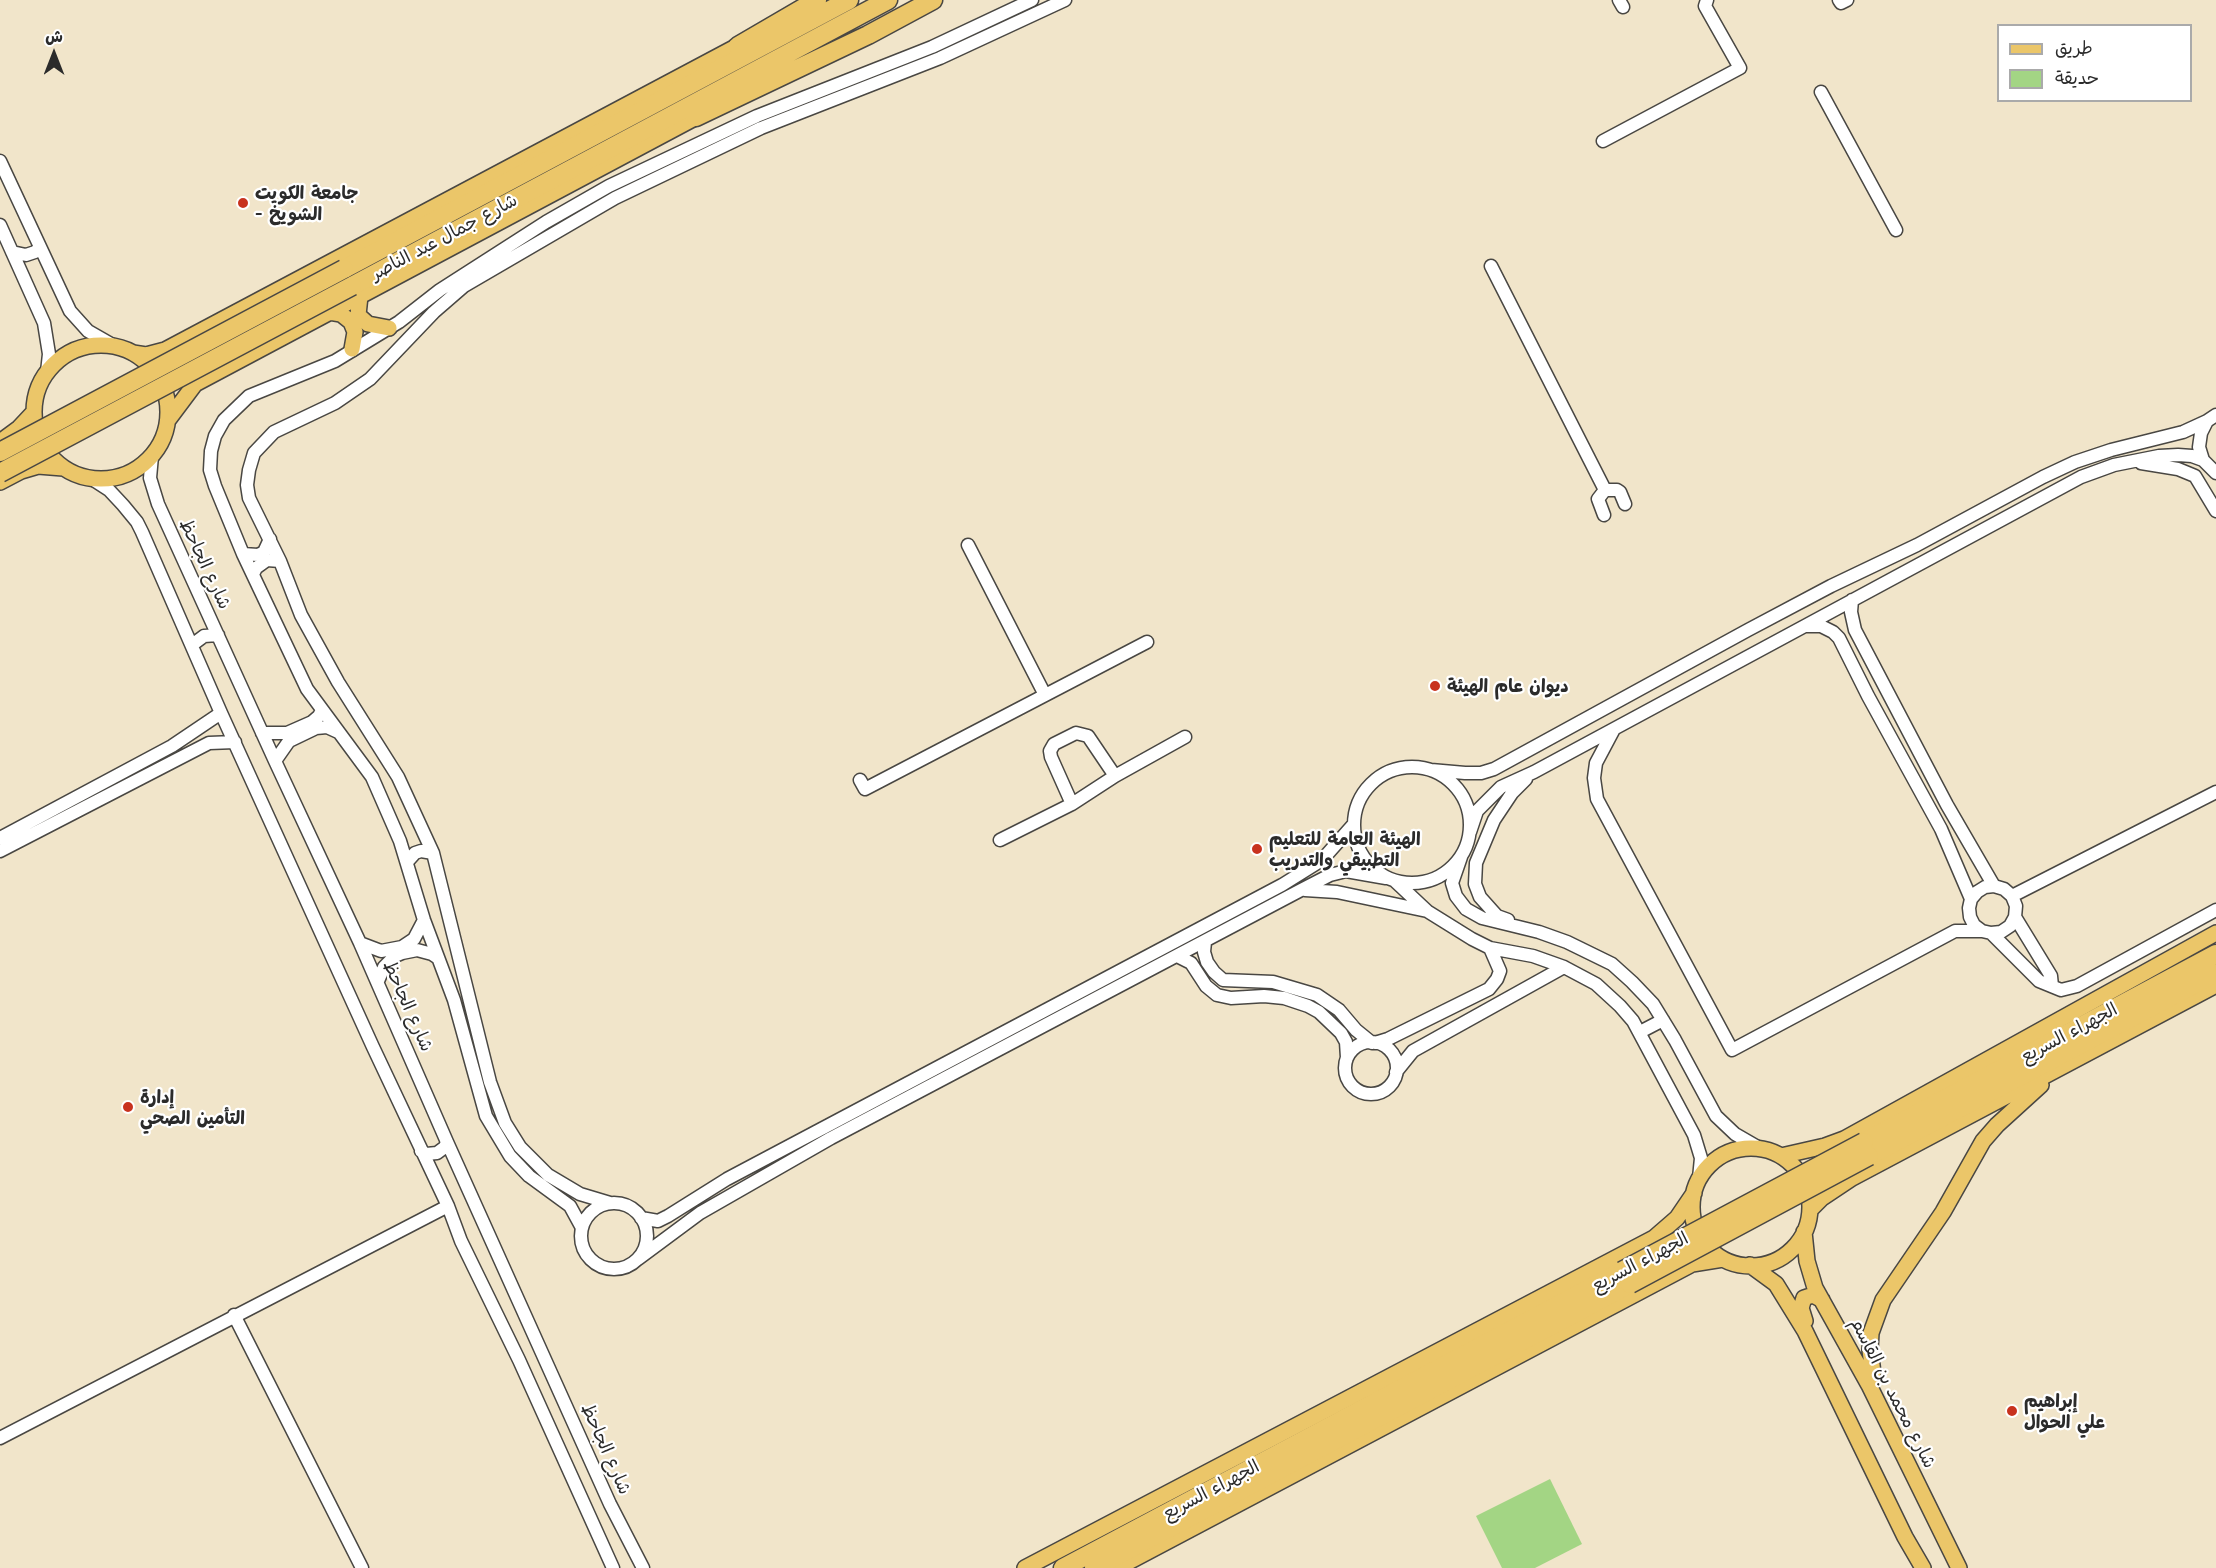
<!DOCTYPE html>
<meta charset="utf-8">
<style>
body{margin:0}
#map{position:relative;width:2216px;height:1568px;overflow:hidden;background:#f1e5ca;font-family:Mali,"Playpen Sans Arabic",sans-serif}
canvas{display:block}
.legend{position:absolute;left:1997px;top:24px;width:195px;height:78px;box-sizing:border-box;background:#fff;border:2px solid #aaa;margin:0;padding:8px 10px;list-style:none;font-size:18px;color:#2b2b2b}
.legend li{display:flex;align-items:center;gap:12px;height:30px}
.legend b{width:30px;border:2px solid #aaa}
.north{position:absolute;left:24px;top:24px;width:60px;height:60px;-webkit-text-stroke:4px #fff;paint-order:stroke;rotate:0deg;font-size:16px;font-weight:700;line-height:24px;text-align:center;color:#2b2b2b}
.north::after{content:'';display:block;margin:auto;width:21px;height:27px;background:#2b2b2b;clip-path:polygon(50% 0,100% 100%,50% 72%,0 100%)}
</style>
<div id="map">
<canvas width="2216" height="1568"></canvas>
<ul class="legend">
<li><b style="height:8px;background:#ebc669"></b>طريق</li>
<li><b style="height:16px;background:#a3d584"></b>حديقة</li>
</ul>
<div class="north">ش</div>
</div>
<script>
const ctx = document.querySelector('canvas').getContext('2d');
ctx.lineJoin = 'round';
function paint(path, color) {
  ctx.fillStyle = color;
  ctx.fill(path, 'evenodd');
}
function toPath(rows) {
  const path = new Path2D();
  for (const r of rows) {
    if (r.length === 3) {
      path.moveTo(r[0] + r[2], r[1]);
      path.arc(r[0], r[1], r[2], 0, 2 * Math.PI);
      continue;
    }
    path.moveTo(r[0], r[1]);
    for (let i = 2; i < r.length; i += 2) path.lineTo(r[i], r[i + 1]);
  }
  return path;
}
function stroke(path, color, width, dash) {
  ctx.strokeStyle = color;
  ctx.lineWidth = width;
  ctx.lineCap = dash ? 'butt' : 'round';
  ctx.setLineDash(dash || []);
  ctx.stroke(path);
}
function write(font, color, halo, rows, align = 'center') {
  ctx.font = font + ' Mali,"Playpen Sans Arabic",sans-serif';
  ctx.lineWidth = 4.5;
  ctx.setLineDash([]);
  ctx.textBaseline = 'middle';
  ctx.strokeStyle = halo;
  ctx.fillStyle = color;
  for (const [text, x, y, turn = 0] of rows) {
    ctx.save();
    ctx.translate(x, y);
    ctx.rotate((+turn || 0) * Math.PI / 180);
    ctx.textAlign = isNaN(turn) ? turn : align;
    if (halo) ctx.strokeText(text, 0, 0);
    ctx.fillText(text, 0, 0);
    ctx.restore();
  }
}
paint(toPath([
 [1550,1479,1582,1544,1535,1568,1502,1568,1476,1516]
]), '#a3d584');
const minor = toPath([
 [1619,0,1623,7],
 [1839,0,1841,3,1847,0],
 [1821,92,1896,230],
 [1603,141,1740,68,1705,6,1707,0],
 [0,161,70,311,88,331,116,347],
 [0,225,44,323,49,354,47,372],
 [12,252,26,255,35,252,40,248],
 [1491,266,1605,490],
 [2216,415,2207,421,2201,433,2199,447,2203,460,2216,473],
 [152,456,150,478,158,504,275,761,360,943,447,1142,610,1504,643,1568],
 [2141,463,2178,469,2195,476,2216,511],
 [92,479,109,490,123,505,137,522,142,532,221,713,373,1047,448,1206,461,1241,519,1360,613,1568],
 [1604,515,1598,499,1605,490,1617,490,1620,492,1625,504],
 [968,545,1045,695],
 [243,554,258,555,264,552,270,539],
 [253,574,256,568,267,560,280,561],
 [1852,600,1851,612,1855,630,1947,805,1994,886],
 [1806,626,1821,626,1833,632,1839,638,1868,696,1941,829,1971,899],
 [192,645,204,636,218,635],
 [1613,731,1596,763,1594,778,1597,799,1732,1050,1955,931,1982,931],
 [262,733,287,733,312,722,319,716,322,710],
 [275,761,289,741,316,728,327,727,338,732],
 [1412,825,58],
 [1431,770,1465,773,1481,773,1494,769,1748,630,1831,586,1917,545,2043,477,2075,462,2111,450,2183,432,2207,421],
 [860,780,865,789,1147,642],
 [1072,804,1051,757,1050,751,1054,744,1076,733,1088,736,1115,776],
 [1470,832,1477,811,1501,787,1534,772,2081,477,2114,465,2159,456,2178,455,2192,456,2203,460],
 [0,838,172,746,221,713],
 [1000,840,1072,804,1115,776,1185,737],
 [0,851,209,743,235,742],
 [1461,857,1452,883,1456,896,1466,909,1482,918,1539,932,1567,942,1612,964,1632,982,1653,1004,1675,1040,1716,1116,1735,1134,1761,1149],
 [407,862,415,853,421,851,433,853],
 [1395,881,1427,911,1472,939,1490,948,1533,956,1564,967,1596,984,1620,1006,1633,1021,1694,1135,1701,1158,1699,1178],
 [1305,890,1337,892,1427,911],
 [2012,896,2216,792],
 [2015,917,2010,926,2001,932,1991,933,1982,931,1974,925,1970,917,1969,908,1971,899,1977,892,1985,887,1994,886,2004,889,2012,896,2016,906,2015,917,2051,976,2052,986],
 [1508,920,1497,916,1480,897,1475,884,1476,863,1494,820,1512,793,1526,779],
 [1991,933,2039,981,2061,990,2077,986,2216,910],
 [1205,942,1204,952,1207,962,1214,972,1223,980,1273,982,1317,995,1339,1010,1356,1030,1372,1043],
 [360,943,381,951,402,947,414,939,424,920],
 [1177,956,1191,963,1206,986,1217,995,1231,998,1264,996,1284,998,1308,1006,1319,1012,1341,1033,1346,1042,1347,1058],
 [378,981,384,967,395,956,402,953,417,950,432,954,438,958],
 [1640,1032,1663,1020],
 [1371,1068,26],
 [1375,1043,1388,1039,1489,989,1497,979,1500,971,1490,948],
 [1396,1072,1413,1051,1564,967],
 [421,1151,426,1154,437,1153,445,1147,447,1142],
 [610,1203,580,1194,548,1175,520,1147,505,1123,490,1082,433,853,398,777,338,682,301,615,280,561,249,498,247,485,249,470,254,453,274,432,335,403,370,379,434,312,464,286,615,198,761,128,940,58,1065,0],
 [614,1236,33],
 [641,1218,658,1221,668,1216,727,1179,1282,885,1322,860,1353,825],
 [582,1228,570,1206,529,1176,510,1156,486,1116,454,1000,424,920,400,841,372,777,307,689,243,554,215,486,210,470,211,451,215,436,224,420,249,396,335,361,399,322,440,290,546,222,609,186,757,116,932,47,1032,0],
 [638,1259,700,1213,831,1138,1301,890,1330,875,1346,871,1386,878],
 [234,1315,362,1568],
 [0,1438,448,1206]
]);
const major = toPath([
 [360,296,358,315,368,324,389,328],
 [329,312,341,314,351,322,355,332,352,349],
 [101,412,67],
 [133,353,146,355,165,350,747,41],
 [168,420,195,384,706,112],
 [0,442,19,428,34,412],
 [0,482,21,471,38,466,63,468],
 [1751,1207,59],
 [1781,1156,1825,1146,1844,1139,2216,933],
 [1810,1210,1822,1198,1852,1178,2216,985],
 [1804,1232,1807,1261,1815,1288,1869,1385,1959,1568],
 [1750,1265,1776,1284,1805,1331,1905,1537,1923,1568],
 [1805,1321,1801,1308,1804,1298,1813,1295,1822,1300],
 [1869,1385,1873,1373,1870,1350,1871,1333,1883,1300,1943,1212,1983,1141,1997,1125,2041,1085],
 [1025,1568,1654,1238,1677,1218,1694,1193],
 [1117,1568,1692,1264,1723,1259]
]);
const highway = toPath([
 [738,46,817,0],
 [696,117,868,35,933,0],
 [344,269,849,0],
 [352,286,888,0],
 [1864,1142,2216,954],
 [1869,1156,2216,973],
 [1063,1568,1622,1271],
 [1094,1568,1630,1284]
]);
stroke(minor, '#494743', 15);
stroke(major, '#494743', 18);
stroke(highway, '#494743', 21);
stroke(minor, '#fff', 12);
stroke(major, '#ebc669', 15);
stroke(highway, '#ebc669', 18);
const highwayBridge = toPath([
 [0,452,344,269],
 [0,473,352,286],
 [1622,1271,1864,1142],
 [1630,1284,1869,1156]
]);
stroke(highwayBridge, '#494743', 21, []);
stroke(highwayBridge, '#ebc669', 18);
for (const [x, y, r, color] of [
 [243,203,6,"#c8321e"],
 [1435,686,6,"#c8321e"],
 [1257,849,6,"#c8321e"],
 [128,1107,6,"#c8321e"],
 [2012,1411,6,"#c8321e"]
]) {
  const dot = new Path2D();
  dot.arc(x, y, r, 0, 2 * Math.PI);
  ctx.fillStyle = color;
  ctx.fill(dot);
  stroke(dot, '#fff', 2);
}
write('bold 18px', '#2b2b2b', '#fff', [
 ["جامعة الكويت",255,193],
 ["- الشويخ",255,214],
 ["ديوان عام الهيئة",1447,686],
 ["الهيئة العامة للتعليم",1269,839],
 ["التطبيقي والتدريب",1269,860],
 ["إدارة",140,1097],
 ["التأمين الصحي",140,1118],
 ["إبراهيم",2024,1401],
 ["علي الحوال",2024,1422]
], 'left');
write('18px', '#2b2b2b', '#fff', [
 ["شارع جمال عبد الناصر",444,237,-28],
 ["شارع الجاحظ",205,564,65],
 ["شارع الجاحظ",408,1006,66],
 ["الجهراء السريع",2069,1033,-28],
 ["الجهراء السريع",1640,1262,-28],
 ["شارع محمد بن القاسم",1893,1393,63],
 ["شارع الجاحظ",606,1449,66],
 ["الجهراء السريع",1211,1490,-28]
]);
</script>
